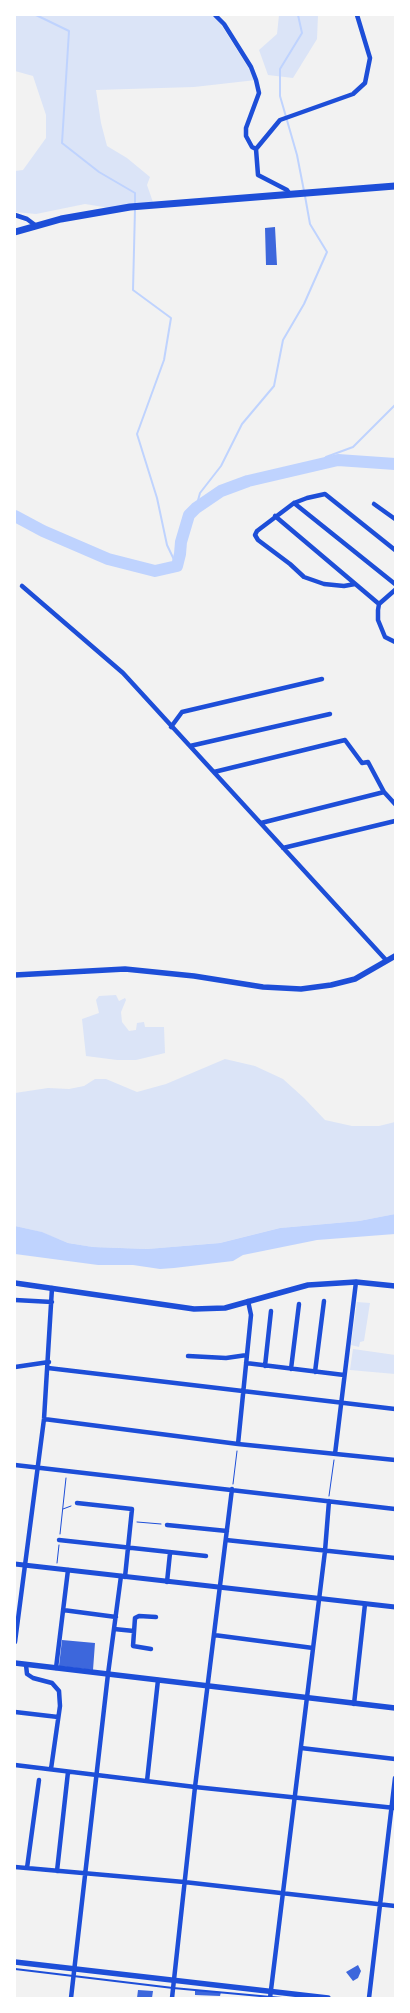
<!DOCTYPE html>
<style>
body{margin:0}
#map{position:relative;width:410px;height:2013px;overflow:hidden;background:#f2f2f2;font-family:"Nunito Sans",sans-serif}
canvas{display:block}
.frame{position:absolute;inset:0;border:16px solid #fff;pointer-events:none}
</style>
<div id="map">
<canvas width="410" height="2013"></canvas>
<div class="frame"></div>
</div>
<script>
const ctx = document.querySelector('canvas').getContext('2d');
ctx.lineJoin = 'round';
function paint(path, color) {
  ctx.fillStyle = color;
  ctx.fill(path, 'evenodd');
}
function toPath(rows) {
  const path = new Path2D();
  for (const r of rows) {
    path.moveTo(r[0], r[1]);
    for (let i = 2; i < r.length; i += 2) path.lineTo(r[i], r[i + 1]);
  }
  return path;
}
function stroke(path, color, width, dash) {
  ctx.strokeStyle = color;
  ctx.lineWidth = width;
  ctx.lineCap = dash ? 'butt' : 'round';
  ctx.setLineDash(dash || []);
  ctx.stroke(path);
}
paint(toPath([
 [15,15,215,15,256,80,194,87,96,90,101,123,107,146,127,158,150,177,147,185,154,205,116,209,85,204,36,214,15,212,15,171,23,170,46,138,46,115,33,76,15,71],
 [279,15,318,15,317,39,293,78,268,75,259,50,277,34],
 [116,995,119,1001,125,998,126,1000,121,1012,122,1022,129,1031,136,1030,137,1023,144,1022,145,1027,164,1027,165,1053,136,1060,117,1060,86,1056,82,1019,99,1013,96,1000,99,996],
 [225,1059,255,1066,283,1079,304,1098,325,1120,352,1126,379,1126,395,1122,395,1214,359,1221,280,1228,220,1243,147,1249,93,1247,68,1243,41,1232,15,1226,15,1093,48,1088,69,1089,84,1086,95,1079,106,1079,137,1092,166,1084],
 [357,1302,370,1303,364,1341,360,1342,359,1347,351,1345],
 [353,1349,395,1355,395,1374,350,1370]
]), '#dbe4f7');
paint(toPath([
 [395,1214,395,1234,317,1240,243,1255,233,1261,174,1268,160,1269,133,1265,98,1265,15,1254,15,1226,42,1232,68,1243,93,1247,147,1249,220,1243,280,1228,359,1221]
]), '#bfd3fe');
stroke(toPath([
 [36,15,69,31,62,143,99,172,135,193,135,204],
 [298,15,302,33,280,69,280,96,297,155,304,191],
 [135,209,133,290,171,318,164,360,137,434,157,498,167,545,177,566],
 [321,463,326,457,353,447,395,405],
 [196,508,200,493,221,466,242,424,274,386,283,340,304,304,327,252,310,224,305,196]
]), '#bfd3fe', 2);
stroke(toPath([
 [15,516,43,531,108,559,155,571,177,566,180,554,181,542,189,515,196,508,221,491,248,481,338,460,395,464]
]), '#bfd3fe', 12);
paint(toPath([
 [275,227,277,265,266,265,265,228],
 [62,1640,95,1643,93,1670,59,1666],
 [358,1965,361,1971,358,1978,353,1981,346,1972],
 [138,1990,153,1991,152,1998,137,1998],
 [195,1990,221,1992,220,1996,195,1995]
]), '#3d67dc');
stroke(toPath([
 [233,1484,237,1451],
 [329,1496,334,1460],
 [63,1509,71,1506],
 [137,1522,161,1524],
 [60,1534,66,1478],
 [57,1563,59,1545]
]), '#1d4ed8', 1);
stroke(toPath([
 [15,1969,173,1988,282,1998]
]), '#1d4ed8', 2);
stroke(toPath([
 [215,15,224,24,251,67,256,80,259,93,246,128,246,136,252,147,256,149],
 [290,194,287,190,258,175,256,149,280,120,353,94,365,83,370,58,357,15],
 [15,215,27,219,35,225],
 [294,503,395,584],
 [374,504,395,519],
 [275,516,379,604],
 [355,584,344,586,324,584,304,577,290,564,258,540,255,535,257,531,294,503,307,498,325,494,395,550],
 [22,586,123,673,386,960],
 [395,590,379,604,378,610,378,620,385,637,395,642],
 [171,727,182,712,322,679],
 [190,746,330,714],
 [214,772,345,740,362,763,368,762,384,792,395,804],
 [261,823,384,792],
 [283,848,395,821],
 [15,1300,52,1302],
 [188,1356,226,1358,247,1355],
 [246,1363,344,1375],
 [265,1366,271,1311],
 [15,1367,49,1362],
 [48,1368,395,1409],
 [291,1369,299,1304],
 [315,1372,324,1301],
 [44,1419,238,1444,395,1460],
 [238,1444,251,1315,248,1301],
 [335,1454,356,1282],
 [15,1465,395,1509],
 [77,1503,132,1509,125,1577],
 [167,1525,227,1531],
 [59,1540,206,1556],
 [226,1540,395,1558],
 [167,1582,170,1553],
 [63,1610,116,1617],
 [114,1629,134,1631],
 [214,1635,313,1648],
 [15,1642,44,1419,52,1288],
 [151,1649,133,1646,135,1618,139,1616,156,1617],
 [26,1665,27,1674,33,1678,52,1683,59,1691,60,1706,51,1769],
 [56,1668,68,1570],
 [354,1704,365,1604],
 [15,1712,58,1717],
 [301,1748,395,1759],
 [15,1765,195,1787,395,1808],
 [147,1781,158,1680],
 [15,1867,184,1882,395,1906],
 [27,1868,39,1780],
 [57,1871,68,1772],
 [71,1998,108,1674,121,1576],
 [172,1998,195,1787,232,1489],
 [270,1998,325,1551,329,1501],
 [369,1998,395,1778]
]), '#1d4ed8', 4.5);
stroke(toPath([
 [15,1564,395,1607]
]), '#1d4ed8', 5);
stroke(toPath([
 [15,975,125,969,194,976,263,987,301,989,331,985,355,979,395,956],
 [15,1283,194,1309,225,1308,308,1285,356,1282,395,1286],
 [15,1663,395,1708],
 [15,1962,328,1998]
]), '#1d4ed8', 5.5);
stroke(toPath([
 [15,232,61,219,130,207,395,186]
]), '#1d4ed8', 7);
</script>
